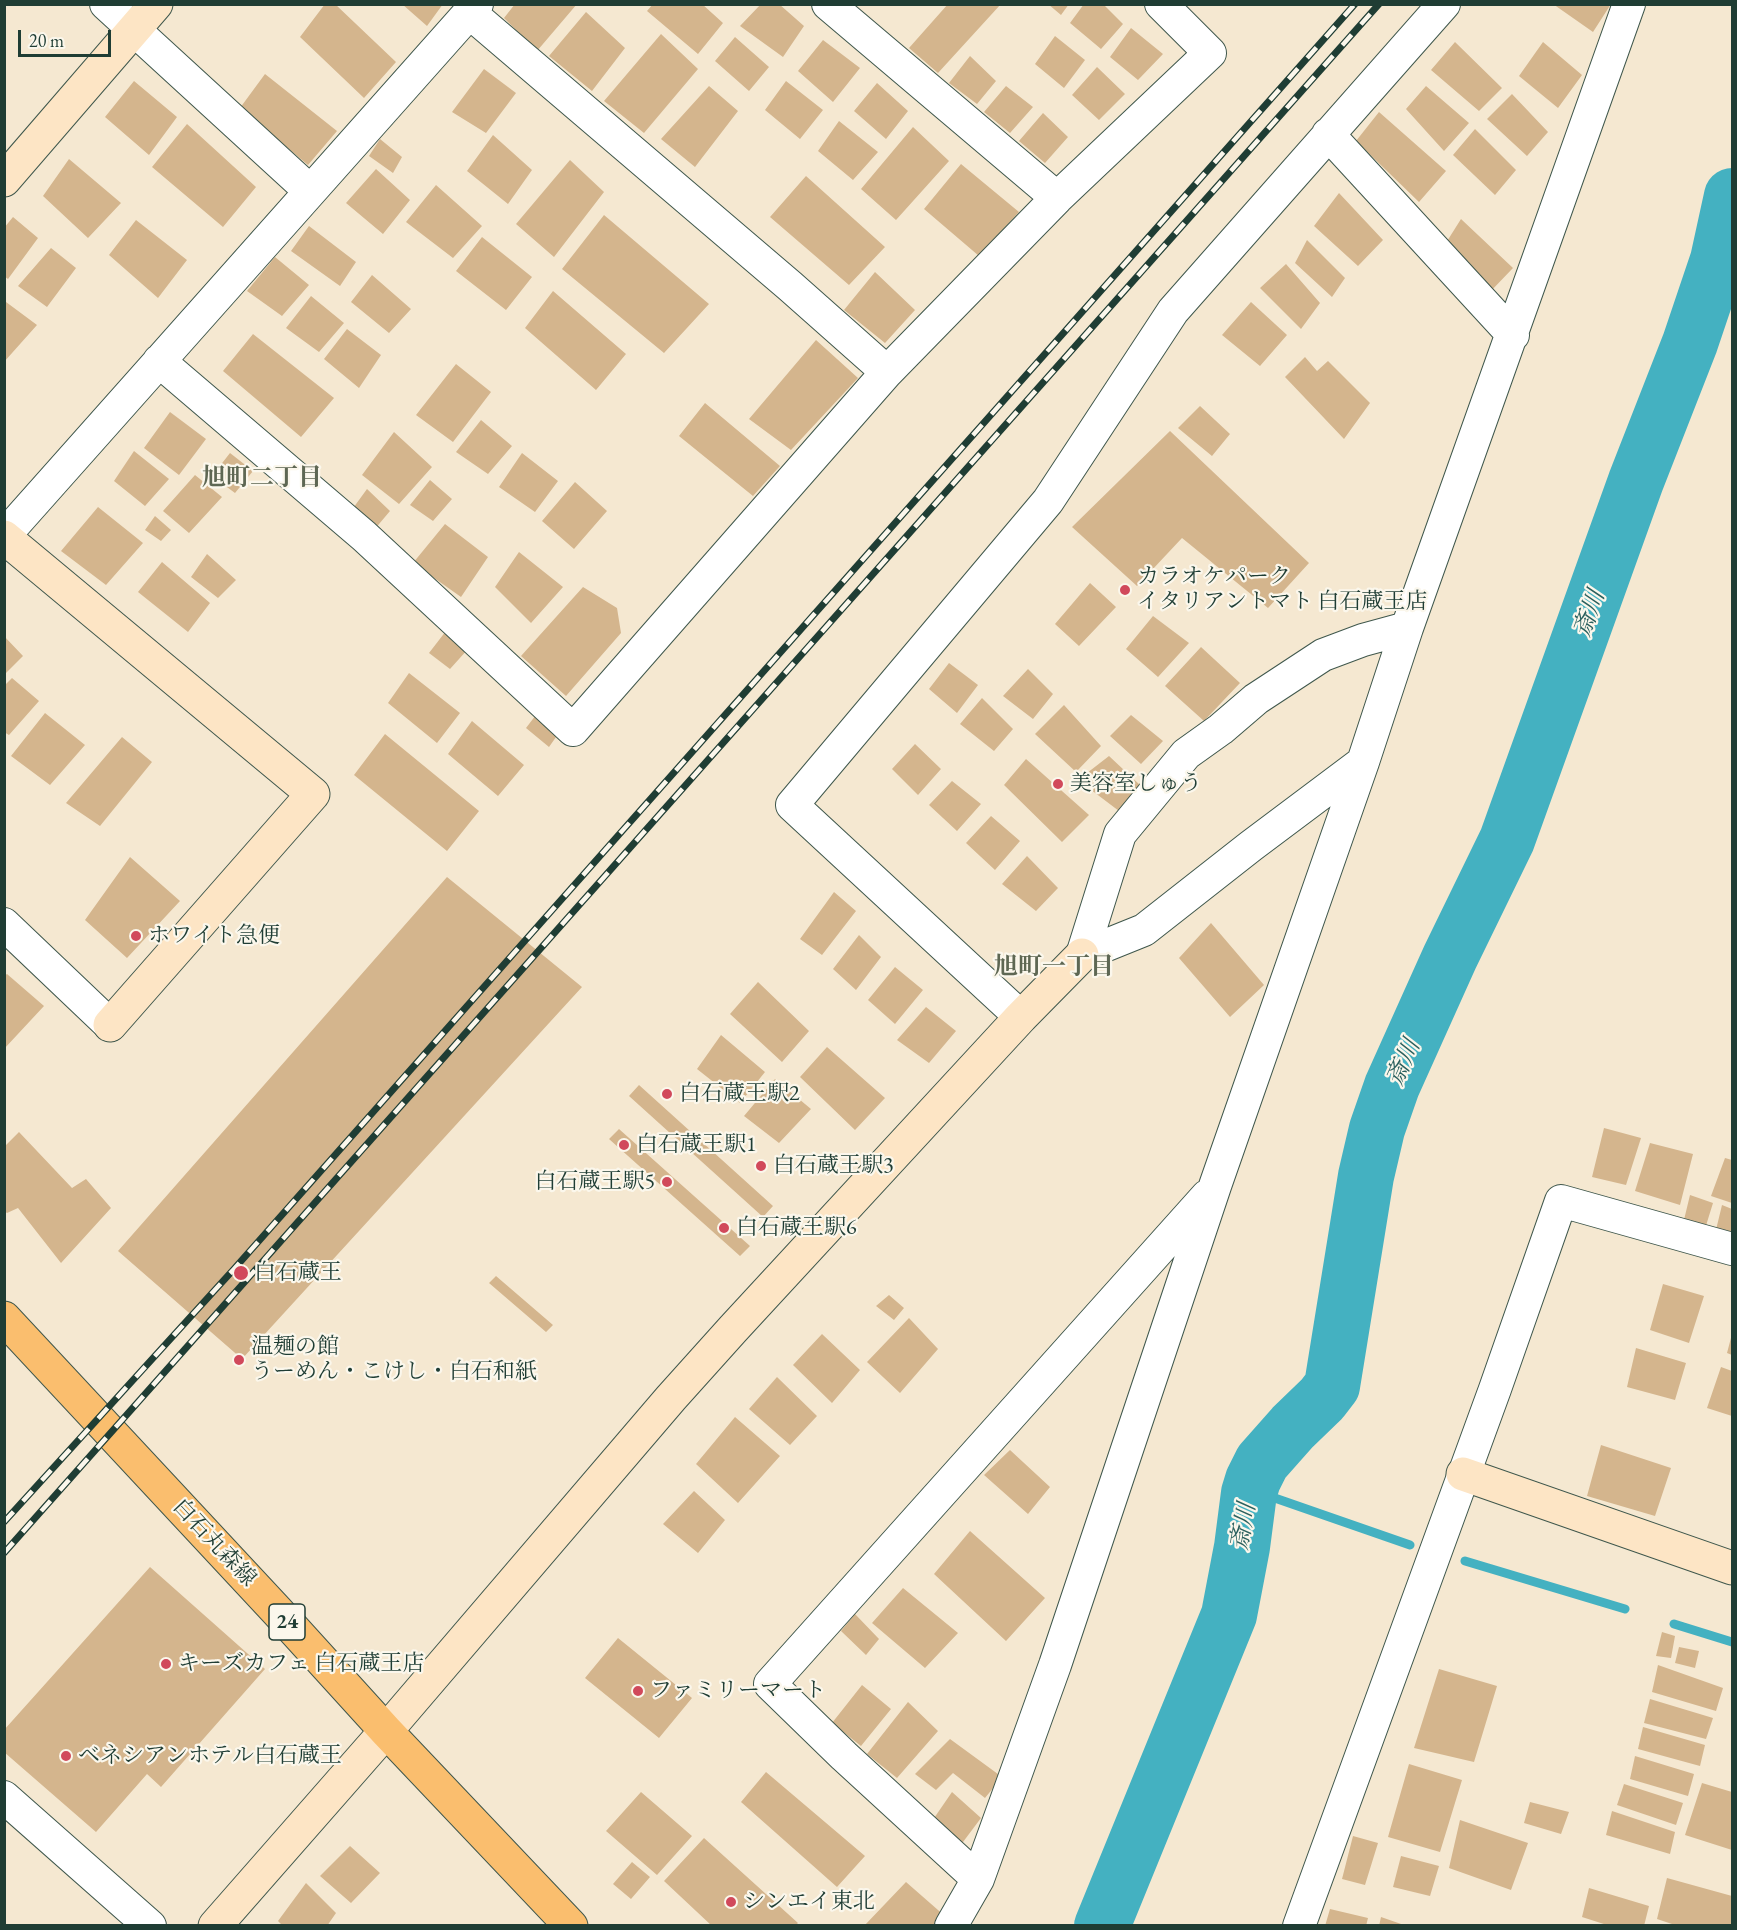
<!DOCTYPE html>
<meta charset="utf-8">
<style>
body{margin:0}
#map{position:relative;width:1737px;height:1930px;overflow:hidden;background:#f5e8d1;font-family:"EB Garamond",serif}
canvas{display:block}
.frame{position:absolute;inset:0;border:6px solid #1f3d34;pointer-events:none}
.scale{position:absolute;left:18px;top:30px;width:93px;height:27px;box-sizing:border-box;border:3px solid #1f3d34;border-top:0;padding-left:8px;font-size:18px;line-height:21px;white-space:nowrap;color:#1f3d34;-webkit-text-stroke:4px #fbf7ec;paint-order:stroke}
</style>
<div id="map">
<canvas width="1737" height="1930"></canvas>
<div class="frame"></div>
<div class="scale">20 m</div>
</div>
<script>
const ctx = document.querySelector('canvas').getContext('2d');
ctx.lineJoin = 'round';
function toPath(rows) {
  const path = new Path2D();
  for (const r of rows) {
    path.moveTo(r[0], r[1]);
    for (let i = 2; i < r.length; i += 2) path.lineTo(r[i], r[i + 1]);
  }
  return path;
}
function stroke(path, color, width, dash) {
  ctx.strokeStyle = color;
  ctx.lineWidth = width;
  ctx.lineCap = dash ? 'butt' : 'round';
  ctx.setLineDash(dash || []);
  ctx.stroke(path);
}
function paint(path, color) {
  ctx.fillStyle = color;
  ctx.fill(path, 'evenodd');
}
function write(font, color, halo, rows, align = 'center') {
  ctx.font = font + ' "EB Garamond","Noto Serif JP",serif';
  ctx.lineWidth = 4.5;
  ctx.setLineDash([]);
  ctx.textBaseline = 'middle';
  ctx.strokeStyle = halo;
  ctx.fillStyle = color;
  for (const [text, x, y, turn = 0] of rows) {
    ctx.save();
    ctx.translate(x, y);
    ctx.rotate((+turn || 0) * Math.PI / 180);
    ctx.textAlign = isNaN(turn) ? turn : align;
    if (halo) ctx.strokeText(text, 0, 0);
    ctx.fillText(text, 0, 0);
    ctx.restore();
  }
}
stroke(toPath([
 [1249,1493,1269,1496,1410,1545],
 [1465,1561,1625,1609],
 [1674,1624,1732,1642]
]), '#44b1c1', 9);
stroke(toPath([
 [1102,1926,1229,1615,1242,1547,1249,1493,1253,1480,1262,1462,1293,1427,1322,1399,1332,1386,1366,1176,1377,1129,1392,1086,1450,957,1507,840,1636,481,1690,343,1718,260,1732,196]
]), '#44b1c1', 56);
paint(toPath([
 [325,4,335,4,396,62,364,98,300,37],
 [402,4,443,4,427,26],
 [515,4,577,4,537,51,504,18],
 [653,4,702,4,723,23,698,54,647,11],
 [761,4,779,4,804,26,783,57,740,26],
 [948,4,1001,4,938,73,909,48],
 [1048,4,1069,4,1061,15],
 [1084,4,1103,4,1123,24,1101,49,1070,23],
 [1553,4,1611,4,1593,32],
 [586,12,625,48,592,91,549,56],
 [1131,28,1163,54,1138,80,1110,57],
 [661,34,698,69,644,133,604,101],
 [1055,36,1085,60,1064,88,1035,64],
 [735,37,769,67,749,91,715,61],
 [823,40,860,68,833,102,798,71],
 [1455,42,1502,88,1479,111,1431,70],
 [1543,42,1582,75,1558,108,1519,76],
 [970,56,996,81,977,104,949,83],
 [1097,67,1125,94,1099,120,1072,95],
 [484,69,516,93,486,133,452,112],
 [265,74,337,131,308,165,240,108],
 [134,81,177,117,149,155,105,117],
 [786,81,823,110,800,139,765,110],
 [877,83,908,111,886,139,854,111],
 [709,86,738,111,695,167,661,139],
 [1006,86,1033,107,1010,133,984,112],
 [1426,86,1469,123,1444,151,1406,109],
 [1512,94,1548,132,1527,156,1487,119],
 [1379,112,1446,171,1419,202,1356,141],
 [1043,113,1068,137,1045,163,1019,141],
 [839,121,878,152,853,180,818,151],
 [187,124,256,187,223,227,152,167],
 [913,127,949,161,896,220,861,189],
 [1475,129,1516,170,1495,195,1453,155],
 [493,135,532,170,508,204,467,171],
 [380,139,402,157,393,173,369,156],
 [69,159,121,203,88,238,43,196],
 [570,160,604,192,554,257,516,224],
 [961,164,1019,212,979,256,924,209],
 [376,169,410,200,383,234,346,203],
 [806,176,885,247,849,285,770,217],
 [436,185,482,226,453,258,406,222],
 [1339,193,1383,240,1358,266,1314,226],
 [604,215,709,304,664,353,562,269],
 [13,217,38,238,8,279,4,276,4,228],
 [1461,219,1513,268,1489,293,1444,246],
 [136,220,187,260,158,298,109,255],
 [309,226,356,262,340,286,291,251],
 [482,237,532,277,506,310,456,271],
 [1307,240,1345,278,1332,297,1295,263],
 [51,248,76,268,47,307,18,286],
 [275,257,309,285,282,316,247,291],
 [1286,264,1320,303,1301,329,1260,288],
 [875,272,915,310,885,343,844,310],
 [372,275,411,309,389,333,351,302],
 [553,291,626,354,596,390,525,328],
 [311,296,344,323,319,352,286,328],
 [6,302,37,325,4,362,4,304],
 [1251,302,1287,335,1260,366,1222,335],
 [347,329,381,355,359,388,324,359],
 [253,334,334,398,301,437,223,371],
 [816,340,858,378,791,450,749,419],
 [1305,357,1317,371,1328,361,1370,403,1344,439,1285,377],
 [456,364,491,392,453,442,416,415],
 [705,403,780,466,753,496,679,436],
 [1200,406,1230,434,1212,456,1178,428],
 [170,412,206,439,179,475,144,448],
 [481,420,512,446,488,474,456,452],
 [1170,431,1309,563,1268,608,1182,538,1137,586,1072,527],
 [394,432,432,467,399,504,362,475],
 [134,451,169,479,145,506,114,481],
 [230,453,253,471,235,493,212,476],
 [522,453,558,481,535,512,499,487],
 [195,475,222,497,189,533,163,511],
 [430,480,452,499,433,521,410,505],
 [575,482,607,511,574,549,542,521],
 [367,489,390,511,374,530,351,511],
 [98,507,143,543,106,585,61,551],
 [155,516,171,530,161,541,145,530],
 [445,524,488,557,461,597,413,563],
 [519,552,563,587,531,623,495,587],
 [207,554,236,580,218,598,191,577],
 [162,562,210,603,188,632,138,592],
 [1090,583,1116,607,1079,646,1055,624],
 [583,587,617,608,621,633,566,696,521,656],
 [1153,616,1189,643,1158,677,1126,649],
 [446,631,468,649,450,669,429,653],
 [4,636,23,656,4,675],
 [1201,647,1240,683,1204,721,1165,686],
 [949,663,978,685,957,713,929,689],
 [1028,669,1053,694,1033,719,1003,696],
 [409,673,460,713,437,743,388,703],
 [12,678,39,701,9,735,4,732,4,686],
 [982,698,1013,729,994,751,960,724],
 [1064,705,1101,746,1076,772,1035,734],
 [539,711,561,730,549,747,526,728],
 [45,713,85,745,50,785,11,756],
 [1131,715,1163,741,1141,764,1110,736],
 [472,721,524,765,498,796,448,754],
 [385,734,479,811,447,851,354,775],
 [122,737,152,762,100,826,66,803],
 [915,744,941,769,918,795,892,769],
 [1109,756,1140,785,1119,811,1078,780],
 [1026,759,1089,815,1062,842,1004,785],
 [952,781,981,804,957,831,929,805],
 [991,816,1020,841,995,870,966,843],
 [1027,856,1058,888,1036,911,1002,884],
 [130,857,180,901,127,958,85,920],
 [447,877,582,987,242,1359,118,1251],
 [834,892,856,911,822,955,800,939],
 [1211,923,1264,985,1230,1017,1179,958],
 [859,935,881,957,856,990,833,969],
 [895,967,923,990,895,1024,868,1000],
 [7,974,44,1006,4,1049,4,976],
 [758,982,809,1031,782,1062,730,1014],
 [926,1007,956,1031,929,1063,897,1040],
 [721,1035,765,1072,740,1103,697,1069],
 [827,1047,885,1098,855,1130,800,1077],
 [775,1079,811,1109,779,1143,744,1116],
 [639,1085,773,1206,763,1217,629,1096],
 [1604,1128,1641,1138,1626,1185,1592,1177],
 [619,1129,750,1246,740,1256,609,1139],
 [19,1132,72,1188,86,1179,111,1208,61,1263,18,1208,7,1213,4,1211,4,1147],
 [1650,1143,1693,1154,1680,1205,1635,1191],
 [1725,1158,1732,1160,1732,1203,1711,1196],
 [1690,1195,1713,1203,1704,1232,1683,1224],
 [1722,1205,1732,1209,1732,1239,1715,1234],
 [496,1276,553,1325,546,1332,489,1283],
 [1663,1284,1704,1296,1689,1343,1650,1330],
 [889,1295,904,1308,894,1320,876,1306],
 [909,1318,938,1349,900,1393,867,1362],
 [822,1334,860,1370,832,1403,793,1365],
 [1732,1334,1732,1355,1727,1353],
 [1636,1348,1686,1363,1675,1400,1627,1387],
 [1721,1367,1732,1371,1732,1416,1707,1408],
 [777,1377,817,1416,790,1445,749,1409],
 [735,1417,780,1456,738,1503,696,1464],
 [1601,1445,1671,1468,1655,1516,1587,1496],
 [1010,1450,1050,1487,1028,1514,984,1475],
 [694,1491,725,1520,698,1553,663,1524],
 [970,1531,1045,1598,1006,1641,934,1574],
 [150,1567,265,1669,161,1787,147,1774,96,1832,4,1752,4,1730],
 [903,1588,958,1633,925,1668,872,1623],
 [855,1614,879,1639,866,1655,841,1631],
 [1662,1632,1675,1636,1671,1658,1656,1656],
 [618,1638,692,1698,659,1738,585,1678],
 [1679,1647,1699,1651,1695,1668,1675,1663],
 [1658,1665,1723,1688,1716,1711,1652,1692],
 [1439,1669,1497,1686,1474,1762,1414,1748],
 [862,1685,891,1709,861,1746,832,1723],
 [1650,1699,1713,1718,1706,1739,1644,1723],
 [908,1702,938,1731,897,1778,867,1754],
 [1643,1727,1705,1745,1700,1766,1638,1749],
 [950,1739,1002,1777,985,1798,953,1773,936,1790,915,1774],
 [1635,1756,1694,1774,1688,1796,1630,1779],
 [1409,1764,1462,1780,1440,1852,1388,1837],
 [766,1772,865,1856,837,1887,741,1802],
 [1702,1783,1732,1792,1732,1850,1685,1835],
 [1624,1784,1683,1803,1676,1825,1617,1805],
 [641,1792,692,1836,657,1875,606,1831],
 [952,1792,981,1818,960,1846,930,1824],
 [1530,1802,1569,1812,1561,1834,1524,1823],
 [1612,1811,1675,1832,1670,1854,1606,1835],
 [1460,1820,1528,1843,1511,1890,1449,1868],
 [1353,1836,1378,1843,1365,1885,1342,1879],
 [704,1838,798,1923,795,1926,712,1926,664,1881],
 [350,1846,380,1873,351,1903,320,1876],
 [1401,1856,1439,1866,1430,1896,1393,1887],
 [632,1862,650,1877,631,1899,613,1884],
 [1667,1878,1732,1896,1732,1926,1678,1926,1657,1919],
 [906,1882,946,1917,938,1926,864,1926],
 [306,1883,336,1913,327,1926,283,1926,278,1921],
 [1589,1888,1649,1906,1644,1926,1610,1926,1582,1917],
 [1330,1909,1368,1918,1366,1926,1325,1926],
 [1381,1917,1404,1925,1404,1926,1379,1926]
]), '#d4b58d');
const street = toPath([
 [106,4,310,191],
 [828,4,1057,198],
 [469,12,790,286,887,372],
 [1328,134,1513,335],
 [159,361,364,536,573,730,887,372,1057,198,1210,53,1161,4],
 [4,536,477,4],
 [4,924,110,1025],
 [1082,955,1120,834,1186,754,1221,729,1256,699,1323,655,1363,640,1407,628],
 [1082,955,1144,930,1251,846,1363,762],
 [1021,1017,792,805,1048,501,1173,311,1444,4],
 [4,1797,150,1926],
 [978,1879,844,1756,770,1684,1207,1196],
 [951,1926,978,1879,1055,1665,1215,1186,1363,762,1407,628,1629,4],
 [1299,1926,1495,1389,1561,1201,1732,1249]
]);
const secondary = toPath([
 [4,180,156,4],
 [4,537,313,794,110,1025],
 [1463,1474,1732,1568],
 [215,1926,386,1731,671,1398,733,1329,1021,1017,1082,955]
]);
const primary = toPath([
 [4,1318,277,1611,386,1731,571,1926]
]);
stroke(street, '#3f574c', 34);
stroke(secondary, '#3f574c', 35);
stroke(primary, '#3f574c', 35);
stroke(street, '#fff', 32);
stroke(secondary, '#fde5c5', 33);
stroke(primary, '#fabe6e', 33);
const rail = toPath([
 [4,1522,234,1269,1355,4],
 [4,1553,1379,4]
]);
stroke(rail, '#1f3d34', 7);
stroke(rail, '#fbf7ec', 4.5, [14]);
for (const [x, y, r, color] of [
 [1125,590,6,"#d1495b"],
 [1058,784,6,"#d1495b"],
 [136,936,6,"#d1495b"],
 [667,1094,6,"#d1495b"],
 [624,1145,6,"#d1495b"],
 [761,1166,6,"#d1495b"],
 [667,1182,6,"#d1495b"],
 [724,1228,6,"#d1495b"],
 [241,1273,8,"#d1495b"],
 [239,1360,6,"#d1495b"],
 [166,1664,6,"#d1495b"],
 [638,1691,6,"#d1495b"],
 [66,1756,6,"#d1495b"],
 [731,1902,6,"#d1495b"]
]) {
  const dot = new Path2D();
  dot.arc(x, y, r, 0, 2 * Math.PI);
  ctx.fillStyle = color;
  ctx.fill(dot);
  stroke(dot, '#fbf7ec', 2);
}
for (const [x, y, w] of [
 [287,1622,36]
]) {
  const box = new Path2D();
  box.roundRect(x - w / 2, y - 18, w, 36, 4.5);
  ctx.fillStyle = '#fbf7ec';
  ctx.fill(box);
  stroke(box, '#1f3d34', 1.5);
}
write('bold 21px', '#1f3d34', null, [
 ["24",287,1622]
]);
write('22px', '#1f3d34', '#fbf7ec', [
 ["カラオケパーク",1137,577],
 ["イタリアントマト 白石蔵王店",1137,602],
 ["美容室しゅう",1070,784],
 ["ホワイト急便",148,936],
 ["白石蔵王駅2",679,1094],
 ["白石蔵王駅1",636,1145],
 ["白石蔵王駅3",773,1166],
 ["白石蔵王駅5",655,1182,"right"],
 ["白石蔵王駅6",736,1228],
 ["白石蔵王",254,1273],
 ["温麺の館",251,1347],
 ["うーめん・こけし・白石和紙",251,1372],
 ["キーズカフェ 白石蔵王店",178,1664],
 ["ファミリーマート",650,1691],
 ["ベネシアンホテル白石蔵王",78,1756],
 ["シンエイ東北",743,1902]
], 'left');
write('22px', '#1f3d34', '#fbf7ec', [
 ["白石丸森線",214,1543,47]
]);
write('bold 24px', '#5e6753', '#fbf7ec', [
 ["旭町二丁目",262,478],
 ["旭町一丁目",1054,967]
]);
write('italic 24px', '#2a605e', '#fbf7ec', [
 ["斎川",1590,614,-70],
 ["斎川",1404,1063,-66],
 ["斎川",1244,1527,-80]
]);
</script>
